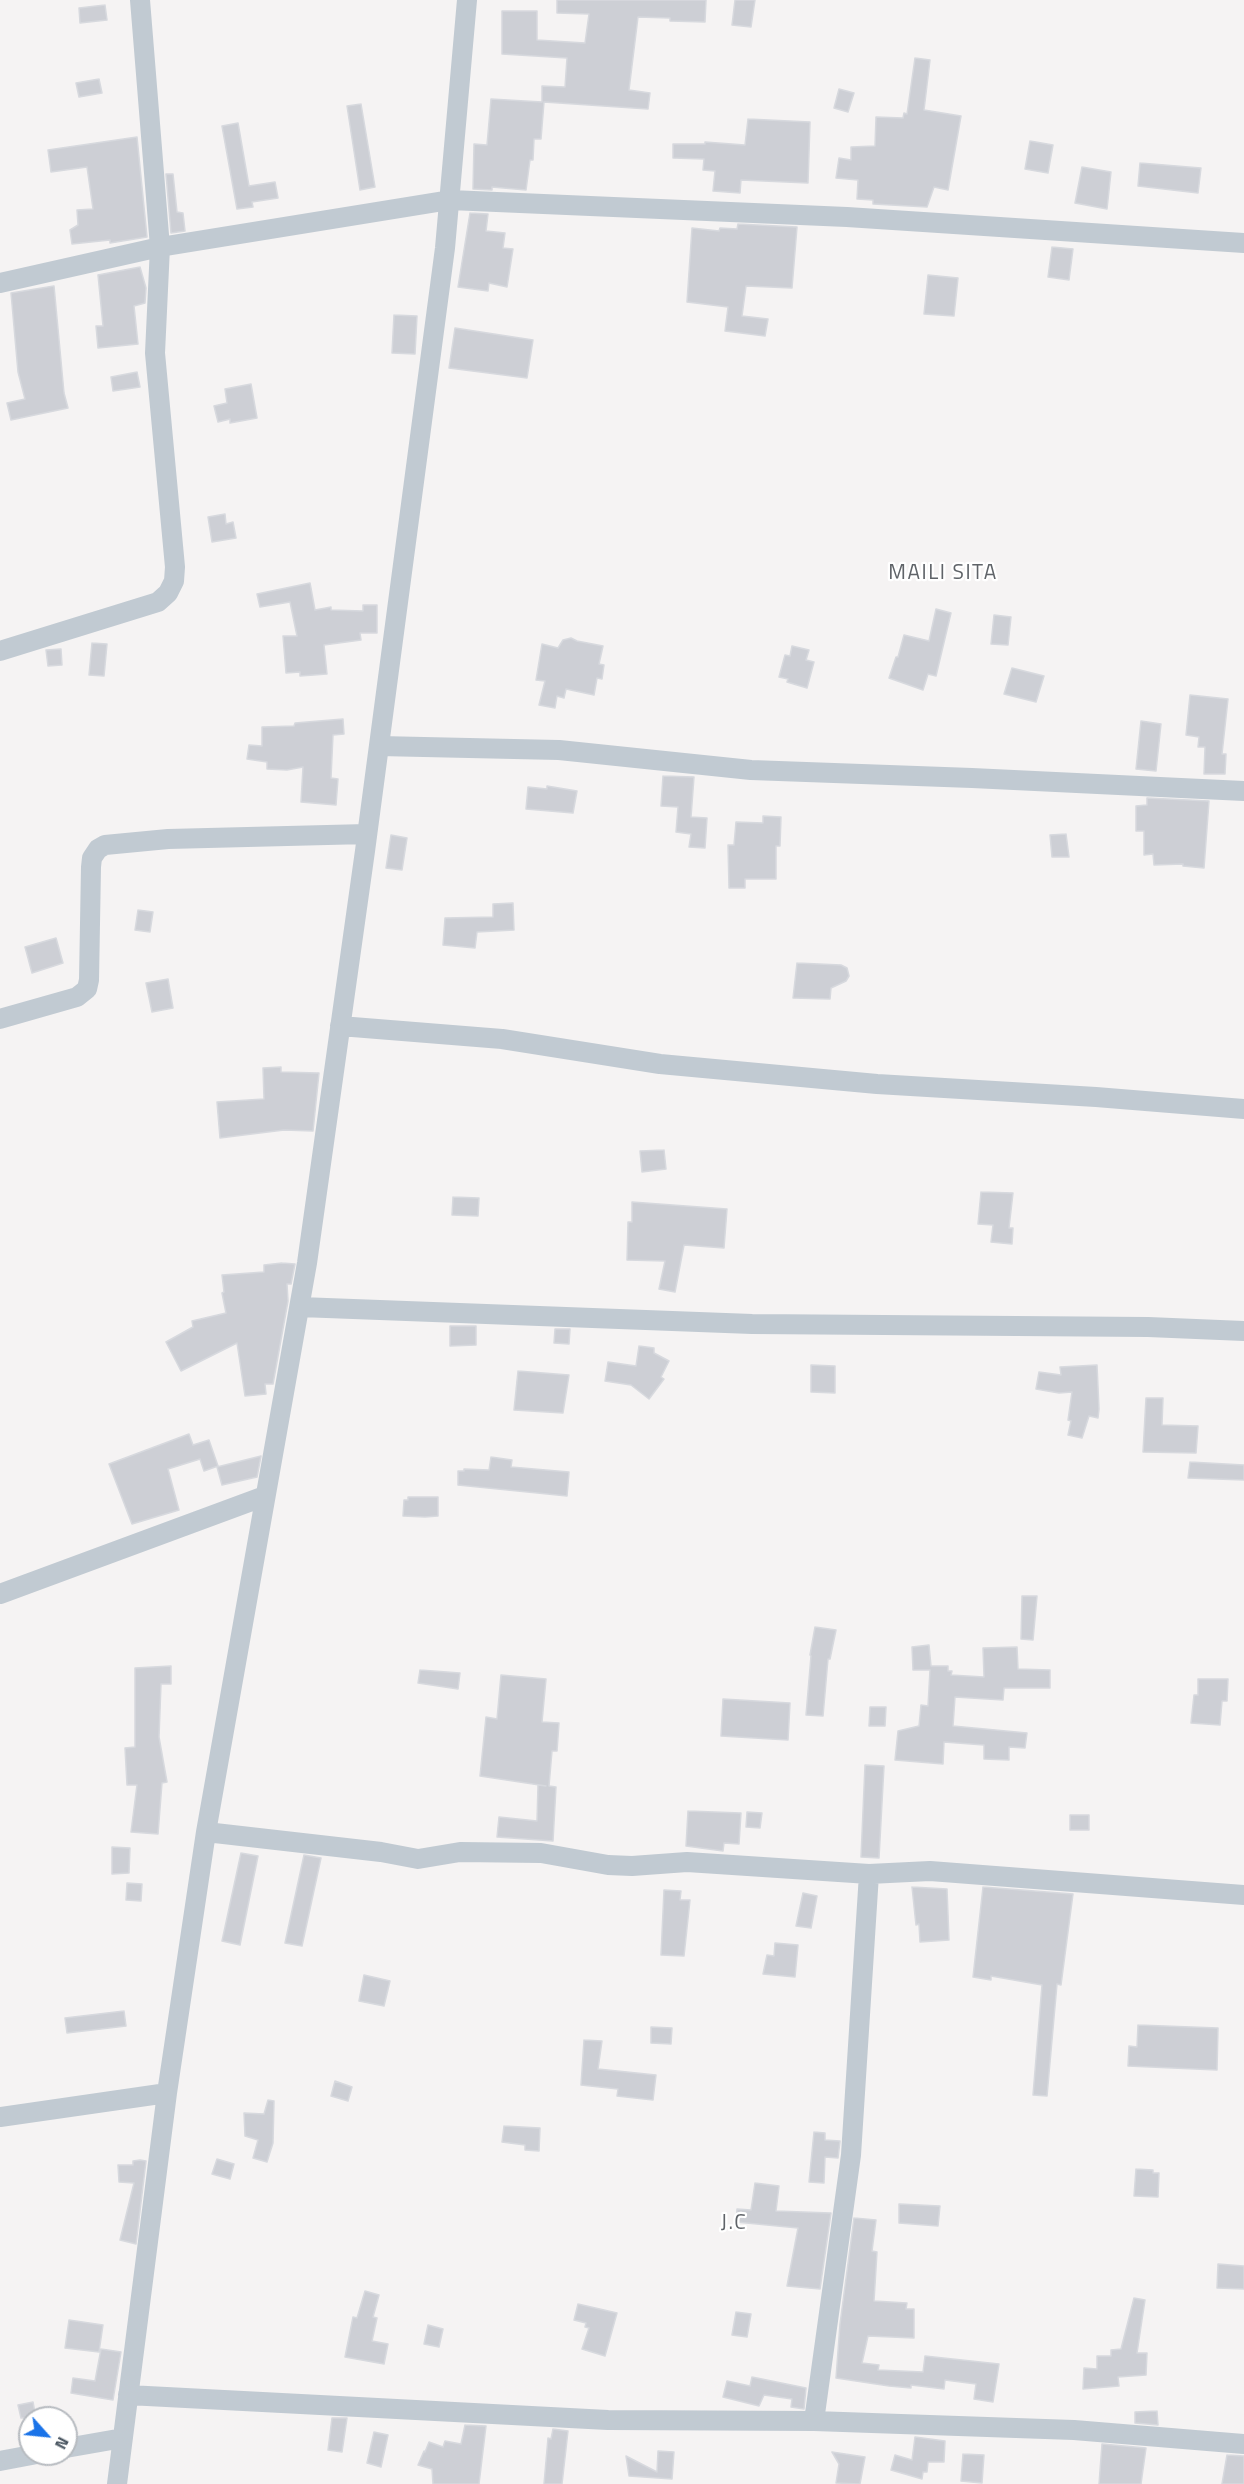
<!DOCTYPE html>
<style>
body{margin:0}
#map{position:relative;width:1244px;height:2484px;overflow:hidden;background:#f5f3f3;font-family:"Titillium Web",sans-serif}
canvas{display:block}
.north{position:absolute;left:18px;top:2406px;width:60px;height:60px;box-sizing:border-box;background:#fff;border:2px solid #b7bbc0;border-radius:50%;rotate:117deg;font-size:16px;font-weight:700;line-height:24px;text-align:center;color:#4a5661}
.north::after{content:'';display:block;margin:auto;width:21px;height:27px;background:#1a73e8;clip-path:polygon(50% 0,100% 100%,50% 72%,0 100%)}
</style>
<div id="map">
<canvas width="1244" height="2484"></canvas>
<div class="north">N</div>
</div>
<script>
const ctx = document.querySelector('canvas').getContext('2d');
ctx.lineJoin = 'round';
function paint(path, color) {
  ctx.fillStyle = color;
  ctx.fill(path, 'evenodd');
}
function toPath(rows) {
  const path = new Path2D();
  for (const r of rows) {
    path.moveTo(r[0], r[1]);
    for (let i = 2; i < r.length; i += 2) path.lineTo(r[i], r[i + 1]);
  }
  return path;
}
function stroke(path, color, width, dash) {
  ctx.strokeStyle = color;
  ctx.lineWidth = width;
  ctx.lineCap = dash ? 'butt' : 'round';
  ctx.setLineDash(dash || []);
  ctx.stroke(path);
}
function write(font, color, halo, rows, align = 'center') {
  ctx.font = font + ' "Titillium Web",sans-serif';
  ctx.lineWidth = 4.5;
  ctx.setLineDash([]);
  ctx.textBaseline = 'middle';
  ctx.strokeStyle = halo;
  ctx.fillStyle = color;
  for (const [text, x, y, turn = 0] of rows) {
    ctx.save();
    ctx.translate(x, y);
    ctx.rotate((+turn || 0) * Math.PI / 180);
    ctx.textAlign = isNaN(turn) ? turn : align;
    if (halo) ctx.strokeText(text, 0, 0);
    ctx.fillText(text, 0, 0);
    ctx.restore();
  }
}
const building = toPath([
 [557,0,706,0,705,22,670,21,670,18,638,17,629,90,650,93,648,109,544,102,541,139,534,139,533,160,530,160,526,190,492,187,492,190,473,189,474,144,487,145,491,99,542,102,542,86,565,87,567,58,502,54,502,11,537,11,537,40,585,43,589,14,557,13,557,0],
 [735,0,755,0,751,27,732,25,735,0],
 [105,5,107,20,80,23,79,8,105,5],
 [915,58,930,60,924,110,961,116,948,190,934,187,927,207,873,204,873,200,857,199,858,180,836,178,839,158,851,160,851,147,875,146,876,117,903,118,904,113,907,114,915,58],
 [99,79,102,93,79,97,76,83,99,79],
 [839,89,854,93,848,112,834,108,839,89],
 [361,104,375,187,360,190,347,106,361,104],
 [748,119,810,122,808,183,741,180,740,193,713,191,715,171,703,170,704,159,673,158,673,144,705,144,705,142,745,145,748,119],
 [238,123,249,186,275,182,278,198,252,202,253,207,237,209,222,126,238,123],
 [137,137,147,237,110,243,110,240,72,244,70,230,78,225,77,210,93,209,87,167,51,172,48,150,137,137],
 [1030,141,1053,145,1048,173,1025,169,1030,141],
 [1140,163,1201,168,1198,193,1138,186,1140,163],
 [1082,167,1111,172,1107,209,1075,203,1082,167],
 [166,174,173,174,177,212,183,213,185,231,171,233,166,174],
 [470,213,488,214,486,231,505,233,503,248,513,249,507,287,489,283,488,291,458,287,470,213],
 [738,224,797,227,792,288,746,286,742,316,768,319,765,336,725,331,728,307,687,302,692,228,719,231,720,228,737,229,738,224],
 [1052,247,1073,249,1069,280,1048,277,1052,247],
 [140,267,146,288,145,303,134,306,138,344,98,348,96,326,103,326,98,275,140,267],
 [928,275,958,278,954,316,924,314,928,275],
 [54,286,64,393,68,408,11,420,7,403,25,399,18,372,11,293,54,286],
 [394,315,417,316,415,354,392,353,394,315],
 [455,328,533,340,527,378,449,368,455,328],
 [137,372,140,387,113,391,111,377,137,372],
 [251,384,257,418,230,423,230,419,218,422,214,406,227,403,225,389,251,384],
 [225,514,226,524,233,522,236,538,212,542,208,517,225,514],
 [310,583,315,610,331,607,331,610,363,611,363,605,377,605,377,633,360,633,361,640,324,645,327,674,300,676,300,672,286,673,283,636,297,636,290,602,260,607,257,594,310,583],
 [936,609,951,613,936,676,928,674,923,690,889,678,896,657,898,657,904,635,929,641,936,609],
 [994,615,1011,617,1008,645,991,644,994,615],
 [571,638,577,641,603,646,599,664,604,665,602,679,597,678,594,695,566,689,564,698,557,696,555,708,539,705,545,681,536,680,542,644,558,648,563,640,571,638],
 [92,643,107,644,104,676,89,675,92,643],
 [792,646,809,650,806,660,814,662,807,688,787,682,788,679,779,677,785,655,790,656,792,646],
 [61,649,62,665,48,666,46,650,61,649],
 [1012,668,1044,676,1036,702,1004,694,1012,668],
 [1190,695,1228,699,1222,754,1226,754,1225,774,1204,774,1205,747,1198,747,1199,737,1186,735,1190,695],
 [343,719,344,734,333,735,331,778,338,779,336,805,301,802,303,767,287,770,267,769,267,762,247,759,249,745,262,746,262,727,294,726,295,723,343,719],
 [1141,721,1161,724,1156,771,1136,769,1141,721],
 [663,776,694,777,691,817,707,818,705,848,689,847,691,834,676,832,678,807,661,806,663,776],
 [547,786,577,791,573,813,526,809,528,787,547,789,547,786],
 [1147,798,1209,801,1204,868,1183,866,1183,864,1154,865,1153,854,1144,855,1144,831,1136,831,1136,806,1147,805,1147,798],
 [763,816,781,817,780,846,776,846,776,879,745,879,745,888,729,888,728,845,734,845,736,822,763,823,763,816],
 [1066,834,1069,857,1052,857,1050,835,1066,834],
 [391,835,407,838,402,870,386,868,391,835],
 [513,903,514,930,477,932,475,948,443,945,445,918,493,917,493,904,513,903],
 [138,910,153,912,150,932,135,930,138,910],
 [56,938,63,963,32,973,25,947,56,938],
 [797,963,841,965,847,968,849,976,846,981,831,988,830,999,793,998,797,963],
 [168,979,173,1008,152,1012,146,983,168,979],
 [281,1067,281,1072,319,1073,313,1131,284,1130,220,1138,217,1102,264,1099,263,1068,281,1067],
 [664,1150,666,1169,642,1172,640,1151,664,1150],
 [981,1192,1013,1193,1009,1228,1013,1228,1012,1244,991,1242,993,1225,978,1224,981,1192],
 [453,1197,479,1198,478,1216,452,1215,453,1197],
 [632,1202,727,1209,724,1248,684,1245,675,1292,659,1289,665,1261,627,1260,628,1222,632,1222,632,1202],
 [282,1263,295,1264,291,1284,287,1284,288,1301,273,1384,265,1384,266,1394,245,1396,237,1343,181,1371,166,1342,193,1327,192,1321,226,1313,222,1293,224,1292,222,1275,264,1272,264,1265,282,1263],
 [450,1326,476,1326,476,1345,450,1346,450,1326],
 [555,1329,570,1329,569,1344,554,1343,555,1329],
 [639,1346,654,1348,654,1353,669,1361,661,1377,664,1379,649,1399,631,1385,605,1381,608,1362,636,1366,639,1346],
 [811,1365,835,1366,835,1393,811,1392,811,1365],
 [1097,1365,1099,1409,1098,1418,1089,1416,1082,1438,1068,1435,1071,1421,1068,1420,1072,1392,1059,1393,1036,1389,1039,1372,1061,1375,1060,1367,1097,1365],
 [518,1371,569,1375,563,1413,514,1410,518,1371],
 [1146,1398,1163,1398,1162,1425,1198,1426,1196,1453,1143,1452,1146,1398],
 [189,1434,193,1445,209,1440,218,1466,204,1471,200,1459,168,1469,179,1510,132,1524,109,1464,189,1434],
 [261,1456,257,1477,222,1485,217,1467,261,1456],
 [491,1457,512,1460,511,1467,569,1472,567,1496,458,1485,458,1471,464,1471,464,1469,489,1470,491,1457],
 [1190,1462,1244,1465,1244,1480,1188,1478,1190,1462],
 [408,1497,438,1497,438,1516,425,1517,403,1516,404,1500,408,1500,408,1497],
 [1022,1596,1037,1596,1033,1640,1021,1639,1022,1596],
 [815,1627,836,1630,830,1659,828,1659,823,1716,806,1715,811,1656,810,1655,815,1627],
 [929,1645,931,1666,948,1666,948,1671,952,1671,951,1675,984,1677,983,1648,1017,1647,1018,1669,1050,1670,1050,1688,1004,1688,1003,1700,955,1697,953,1726,1027,1733,1025,1748,1009,1747,1009,1760,984,1759,984,1745,944,1742,943,1764,895,1760,898,1731,919,1726,921,1705,928,1706,930,1670,913,1670,912,1647,929,1645],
 [171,1666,171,1684,161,1684,159,1737,167,1782,162,1783,158,1834,131,1832,137,1785,127,1785,125,1748,135,1747,135,1668,171,1666],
 [420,1670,460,1673,458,1689,418,1683,420,1670],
 [501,1675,546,1679,542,1722,559,1723,557,1751,552,1751,549,1786,556,1787,553,1841,497,1837,499,1817,537,1821,538,1785,546,1786,480,1776,486,1717,497,1719,501,1675],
 [1198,1679,1228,1679,1227,1701,1222,1701,1220,1725,1191,1723,1194,1695,1198,1695,1198,1679],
 [723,1699,790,1703,788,1740,721,1736,723,1699],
 [870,1707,886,1707,885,1726,869,1726,870,1707],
 [865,1765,884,1766,879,1858,861,1857,865,1765],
 [688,1811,741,1813,739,1844,724,1843,723,1851,686,1846,688,1811],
 [747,1812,762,1813,760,1828,746,1827,747,1812],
 [1070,1815,1089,1815,1089,1830,1070,1830,1070,1815],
 [112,1847,130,1848,129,1873,112,1874,112,1847],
 [241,1853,258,1856,240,1945,222,1941,241,1853],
 [304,1855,321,1858,302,1946,285,1943,304,1855],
 [127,1883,142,1884,141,1901,126,1900,127,1883],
 [912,1887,947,1889,949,1940,920,1942,919,1924,916,1925,912,1887],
 [983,1887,1073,1894,1061,1985,1057,1984,1047,2096,1033,2095,1042,1985,991,1976,991,1980,973,1977,983,1887],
 [664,1890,681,1891,680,1900,690,1900,684,1956,661,1955,664,1890],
 [803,1893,817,1896,811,1928,796,1926,803,1893],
 [775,1943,798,1945,795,1977,763,1974,767,1955,774,1956,775,1943],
 [364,1975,390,1981,384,2006,359,2001,364,1975],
 [124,2011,126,2026,67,2033,65,2018,124,2011],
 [1138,2025,1218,2028,1217,2070,1128,2066,1129,2046,1137,2047,1138,2025],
 [651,2027,672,2028,671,2044,651,2043,651,2027],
 [584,2040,602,2041,598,2069,656,2075,653,2100,617,2096,618,2089,581,2085,584,2040],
 [335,2081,352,2087,348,2101,331,2096,335,2081],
 [268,2100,274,2101,273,2143,267,2162,253,2158,258,2140,245,2136,244,2113,264,2114,268,2100],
 [504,2126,540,2128,539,2151,525,2150,525,2145,502,2142,504,2126],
 [814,2132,825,2133,825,2140,840,2141,838,2158,825,2157,824,2183,809,2182,814,2132],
 [217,2159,234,2164,230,2179,212,2174,217,2159],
 [140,2160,146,2161,136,2244,120,2240,134,2183,119,2182,118,2165,133,2165,133,2161,140,2160],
 [1136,2169,1153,2170,1153,2173,1159,2173,1158,2197,1134,2196,1136,2169],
 [755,2183,779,2186,776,2211,831,2213,820,2289,787,2286,798,2228,736,2222,737,2209,751,2210,755,2183],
 [899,2204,940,2206,938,2226,899,2223,899,2204],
 [854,2218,876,2220,872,2251,877,2252,874,2301,907,2303,906,2309,914,2309,914,2338,868,2336,862,2363,879,2365,878,2370,923,2372,925,2356,999,2364,993,2402,974,2399,976,2384,945,2380,944,2389,911,2385,911,2388,889,2386,836,2378,840,2324,854,2218],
 [1218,2264,1244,2266,1244,2289,1217,2288,1218,2264],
 [365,2291,379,2295,373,2317,377,2318,372,2341,388,2344,384,2364,345,2357,353,2317,357,2318,365,2291],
 [1134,2298,1145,2300,1137,2353,1147,2353,1146,2375,1118,2377,1119,2386,1083,2389,1084,2368,1097,2369,1097,2356,1111,2356,1111,2350,1121,2349,1134,2298],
 [578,2304,617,2313,605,2356,582,2349,589,2328,585,2327,586,2323,574,2320,578,2304],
 [736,2312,751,2314,747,2337,732,2335,736,2312],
 [69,2320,103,2325,99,2352,65,2348,69,2320],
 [428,2325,443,2329,439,2347,424,2344,428,2325],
 [101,2349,121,2352,113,2400,71,2393,73,2378,95,2381,101,2349],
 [752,2377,806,2388,804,2409,791,2407,792,2399,764,2395,759,2406,723,2397,727,2381,750,2386,752,2377],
 [33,2402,36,2418,21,2418,18,2405,33,2402],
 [1157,2411,1158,2425,1135,2423,1135,2412,1157,2411],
 [332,2418,347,2418,342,2452,328,2450,332,2418],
 [465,2425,486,2426,479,2484,433,2484,432,2469,418,2465,424,2451,425,2452,429,2442,443,2447,445,2441,461,2444,465,2425],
 [553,2429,568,2431,562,2484,544,2484,548,2438,551,2439,553,2429],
 [374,2432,388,2435,381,2467,367,2463,374,2432],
 [915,2437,945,2441,944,2462,928,2462,927,2472,923,2472,922,2479,891,2470,895,2455,912,2460,915,2437],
 [1102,2444,1146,2448,1141,2484,1099,2484,1102,2444],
 [658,2451,674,2452,672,2479,629,2476,626,2456,657,2472,658,2451],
 [832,2452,865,2457,860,2484,836,2483,839,2464,832,2452],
 [963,2454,984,2455,982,2483,961,2481,963,2454],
 [1227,2455,1244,2456,1244,2484,1222,2484,1227,2455]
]);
paint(building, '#cdcfd5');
stroke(building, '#d7d9de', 1.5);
stroke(toPath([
 [0,283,160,247,450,200,847,217,1244,243],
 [0,651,158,602,168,593,174,581,175,567,155,353,160,247,140,0],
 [379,746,559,750,751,770,972,778,1244,791],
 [0,1019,77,997,87,989,89,980,91,867,92,858,98,849,105,845,168,839,367,834],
 [340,1026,502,1039,660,1064,877,1084,1096,1097,1244,1109],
 [300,1307,752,1324,1148,1327,1244,1331],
 [0,1594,265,1496],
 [206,1832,381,1852,418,1859,460,1852,541,1853,608,1865,632,1866,687,1862,869,1874,930,1871,1244,1895],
 [0,2117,167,2093],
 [128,2395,608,2420,814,2421,1074,2430,1244,2444],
 [814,2421,851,2155,869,1874],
 [66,2448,123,2438],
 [0,2461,37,2454],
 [117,2484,167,2093,206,1832,307,1263,365,851,445,248,467,0]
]), '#c1cad2', 20);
ctx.letterSpacing = '1.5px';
write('21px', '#5f6368', '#fff', [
 ["MAILI SITA",943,574],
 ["J.C",734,2224]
]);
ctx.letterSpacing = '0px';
</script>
